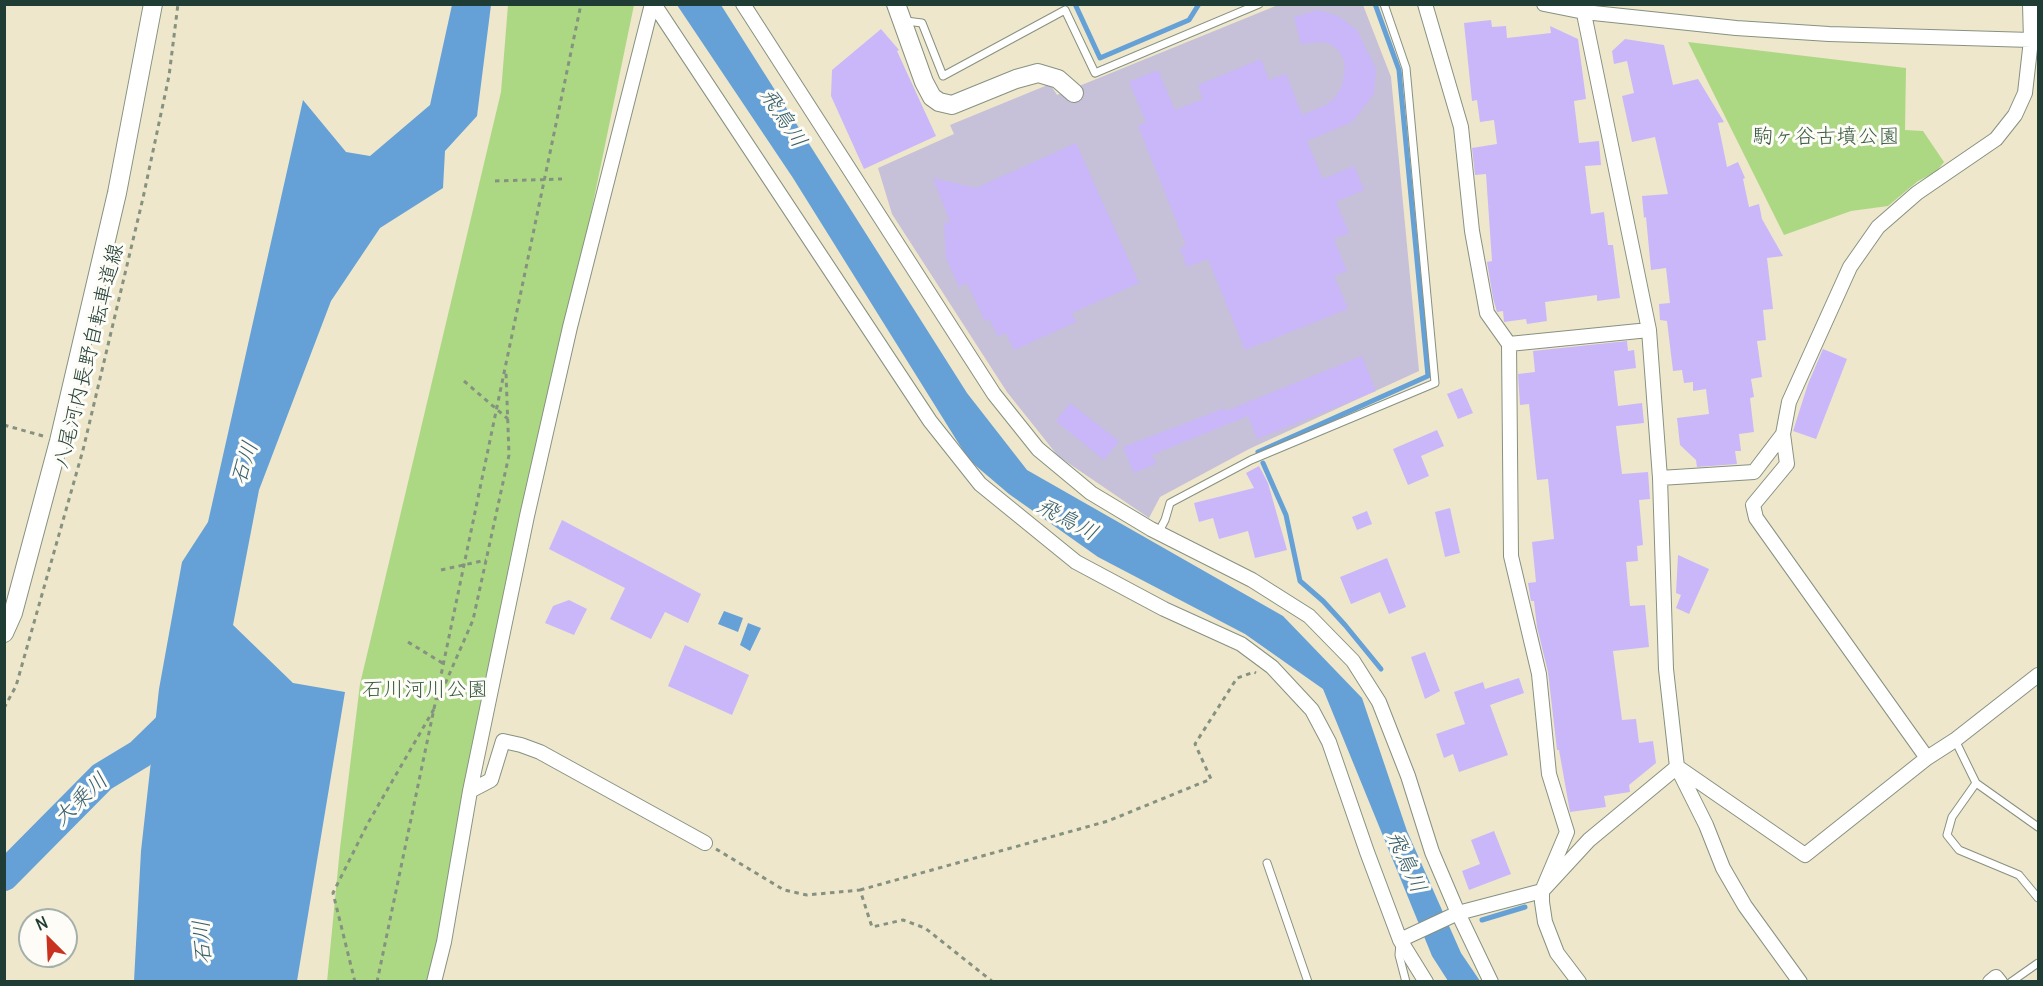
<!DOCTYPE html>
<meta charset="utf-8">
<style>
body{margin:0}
#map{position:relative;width:2043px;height:986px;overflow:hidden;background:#eee7cc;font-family:Delius,sans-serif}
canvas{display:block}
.frame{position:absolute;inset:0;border:6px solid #1f3d34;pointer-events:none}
.north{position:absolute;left:18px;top:908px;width:60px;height:60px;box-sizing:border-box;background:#fdfcf7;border:2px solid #a4b0a9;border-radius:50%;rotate:336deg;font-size:16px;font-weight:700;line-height:24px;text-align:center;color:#1f3d34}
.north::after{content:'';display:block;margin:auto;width:21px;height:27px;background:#c8321e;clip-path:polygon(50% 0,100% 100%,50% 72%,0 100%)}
</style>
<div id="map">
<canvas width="2043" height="986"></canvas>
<div class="frame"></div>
<div class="north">N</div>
</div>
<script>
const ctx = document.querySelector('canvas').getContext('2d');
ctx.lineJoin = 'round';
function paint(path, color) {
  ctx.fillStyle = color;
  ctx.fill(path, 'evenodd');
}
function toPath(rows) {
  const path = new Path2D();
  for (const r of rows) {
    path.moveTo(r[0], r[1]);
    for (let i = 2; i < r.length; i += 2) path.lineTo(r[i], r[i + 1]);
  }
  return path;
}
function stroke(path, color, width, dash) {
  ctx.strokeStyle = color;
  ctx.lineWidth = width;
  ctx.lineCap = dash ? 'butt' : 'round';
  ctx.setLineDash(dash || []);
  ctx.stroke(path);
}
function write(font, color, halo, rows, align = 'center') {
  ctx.font = font + ' Delius,"Klee One",sans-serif';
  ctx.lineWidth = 6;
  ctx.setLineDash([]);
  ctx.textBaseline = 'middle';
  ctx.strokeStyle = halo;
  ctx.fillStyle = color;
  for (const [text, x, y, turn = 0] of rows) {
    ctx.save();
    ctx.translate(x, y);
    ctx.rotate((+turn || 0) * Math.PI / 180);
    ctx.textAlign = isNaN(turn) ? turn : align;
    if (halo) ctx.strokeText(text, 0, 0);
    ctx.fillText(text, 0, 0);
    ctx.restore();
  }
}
paint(toPath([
 [1278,5,1363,5,1391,77,1419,371,1249,449,1160,497,1149,518,1058,456,1007,392,892,214,878,168,954,134,950,125,1050,84,1057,95]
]), '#c6c0d9');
paint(toPath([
 [508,5,634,5,432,981,327,982,340,848,360,684,501,92],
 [1688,42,1906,68,1905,130,1923,131,1944,162,1936,172,1918,181,1888,206,1851,211,1784,235]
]), '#acd884');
paint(toPath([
 [452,5,491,5,477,116,445,151,443,188,380,228,331,301,259,490,233,625,293,683,345,692,297,981,134,981,141,851,159,689,182,562,208,522,303,100,346,152,370,156,430,105],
 [677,5,721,5,967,393,1027,470,1283,616,1362,698,1407,831,1461,953,1480,981,1448,981,1432,956,1323,689,1245,634,1098,557,1009,494,969,460,793,178],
 [724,611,743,618,738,632,718,624],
 [748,623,761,628,750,651,740,645]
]), '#65a1d6');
stroke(toPath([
 [1075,4,1100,58,1189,20,1199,4],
 [1258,452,1428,376,1399,70,1375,4],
 [1263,463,1286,515,1300,581,1323,601,1345,625,1381,669],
 [1482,920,1525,907]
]), '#65a1d6', 5);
stroke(toPath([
 [4,876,102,777,140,754,183,712]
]), '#65a1d6', 30);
paint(toPath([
 [1318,10,1338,16,1357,30,1376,69,1374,94,1352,122,1307,141,1323,179,1354,166,1364,190,1336,202,1349,233,1334,239,1347,271,1334,276,1348,309,1245,350,1208,259,1187,267,1180,248,1186,245,1138,126,1146,122,1129,82,1158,70,1175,110,1203,99,1198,85,1261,59,1269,80,1286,74,1302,115,1324,106,1334,99,1342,86,1345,68,1343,58,1338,50,1329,43,1318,42,1301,44,1294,17],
 [1491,20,1492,27,1506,26,1507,38,1551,33,1550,26,1578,39,1586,99,1574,101,1579,143,1599,141,1601,165,1585,166,1591,214,1604,212,1608,245,1613,245,1620,298,1597,301,1597,295,1545,302,1547,321,1527,324,1526,319,1504,322,1503,311,1497,312,1493,298,1487,262,1492,261,1486,174,1475,175,1472,148,1497,144,1494,120,1480,122,1477,100,1472,101,1464,23],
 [881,29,899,50,897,51,936,136,864,169,831,96,832,70],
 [1625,39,1664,45,1673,85,1698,79,1724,122,1718,123,1727,167,1738,162,1745,178,1743,179,1749,207,1759,204,1762,219,1783,256,1767,258,1773,309,1763,310,1766,340,1757,341,1762,377,1751,379,1754,397,1750,398,1754,432,1739,434,1741,451,1735,451,1737,464,1697,467,1696,460,1680,445,1677,418,1709,414,1706,389,1693,391,1693,382,1684,383,1682,370,1673,371,1667,321,1660,320,1659,304,1670,303,1666,268,1651,270,1646,217,1644,218,1642,196,1668,194,1655,137,1632,142,1622,96,1634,93,1627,61,1614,64,1612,51],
 [1076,143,1139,283,1072,313,1076,322,1014,350,1006,333,998,336,989,319,985,321,967,283,959,287,946,258,944,223,950,222,933,178,976,188],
 [1627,341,1628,351,1634,350,1636,368,1614,371,1618,406,1642,403,1644,423,1616,426,1622,474,1648,472,1650,499,1639,500,1643,545,1637,546,1638,561,1626,562,1630,606,1645,605,1649,647,1613,651,1622,720,1636,719,1639,743,1653,741,1656,763,1629,785,1630,792,1604,796,1606,807,1570,812,1559,750,1557,750,1548,672,1537,627,1534,601,1531,601,1528,583,1536,582,1532,542,1554,539,1548,479,1537,480,1529,404,1520,405,1518,374,1535,372,1533,351],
 [1823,349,1847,359,1816,439,1793,431,1808,384],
 [1362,356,1376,391,1257,439,1248,416,1152,455,1156,464,1134,473,1123,447,1225,408,1226,411],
 [1462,388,1473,413,1458,419,1447,394],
 [1070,403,1119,441,1104,460,1056,421],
 [1437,430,1444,446,1421,456,1429,476,1408,485,1393,449],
 [1259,466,1268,483,1287,550,1255,558,1248,531,1219,539,1213,518,1199,522,1194,503,1254,488,1246,473],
 [1450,508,1460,553,1445,557,1435,512],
 [1367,511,1372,524,1357,530,1352,517],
 [562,520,701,594,688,623,665,612,651,639,610,619,625,588,549,549],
 [1678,555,1709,569,1689,614,1676,608,1681,595,1676,593],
 [1387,558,1406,607,1389,614,1380,592,1351,604,1340,577],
 [569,600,587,609,574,635,545,623,553,606],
 [685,645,749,675,732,715,668,686],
 [1425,652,1440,691,1425,699,1411,657],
 [1519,678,1524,693,1490,705,1508,755,1459,772,1453,754,1444,758,1436,734,1465,724,1454,692,1483,682,1485,689],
 [1494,831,1511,874,1469,890,1462,871,1480,864,1471,840]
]), '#c9b7fa');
const lane = toPath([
 [906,21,922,23,943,76,1065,10,1095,73,1259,4],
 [1158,533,1165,520,1170,503,1251,460,1435,383,1406,68,1384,4],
 [1955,740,1976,783,2038,827],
 [1976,783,1952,817,1947,835,1959,850,2019,875,2038,898],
 [1267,863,1308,982],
 [1400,943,1399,955,1406,982],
 [2011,982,2038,963]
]);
const street = toPath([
 [654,4,930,421,980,484,1076,562,1164,609,1241,644,1272,667,1312,710,1329,742,1367,852,1400,940,1426,982],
 [743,4,994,394,1038,449,1091,493,1151,529,1252,580,1309,616,1353,661,1379,702,1408,776,1432,852,1458,913,1491,982],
 [1425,4,1461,127,1472,231,1487,313,1509,344,1511,556,1539,674,1549,774,1567,832,1542,891,1542,902,1545,922,1557,953,1579,982],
 [1544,4,1584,12,1736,28,1829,34,2031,40],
 [1582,4,1649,330,1660,478,1666,669,1677,767,1706,825,1723,868,1745,906,1800,982],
 [1509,344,1649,330],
 [1660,478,1754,472,1783,434],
 [1927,758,1756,518,1753,505,1787,464,1783,434,1789,402,1850,267,1878,227,1917,193,1996,139,2015,115,2025,93,2031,40,2030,4],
 [1679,768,1805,855,1927,758,1955,740,2038,675],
 [470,791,491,780,503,741,521,745,540,752,705,843],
 [1400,940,1458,913,1542,891,1589,840,1677,767],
 [434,982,444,942,470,791,527,516,570,327,652,4],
 [1990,982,1996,977,2000,982]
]);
const secondary = toPath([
 [896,4,924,82,932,97,939,102,952,105,1016,79,1038,73,1058,79,1074,93],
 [4,633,13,613,59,441,117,193,153,4]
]);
stroke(lane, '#869280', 9);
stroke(street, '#869280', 16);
stroke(secondary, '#869280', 20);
stroke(toPath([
 [495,181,562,179],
 [464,381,508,419],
 [4,425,43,436],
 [441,570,486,560],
 [408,642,444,664],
 [438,700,473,620,509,455,506,373],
 [4,708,16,686,83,450,143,198,169,76,178,4],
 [716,849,784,890,807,895,860,890,872,927,903,920,925,928,993,982],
 [860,890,1108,821,1211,779,1195,744,1237,678,1254,672,1256,673],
 [355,982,333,893,368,823,434,709],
 [377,982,581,4]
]), '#869280', 3, [4.5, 4.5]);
stroke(lane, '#fff', 7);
stroke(street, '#fff', 14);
stroke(secondary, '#fff', 18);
write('21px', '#3b5c44', '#fdfcf7', [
 ["駒ヶ谷古墳公園",1826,137],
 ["石川河川公園",425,690]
]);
write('21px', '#1f3d34', '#fdfcf7', [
 ["八尾河内長野自転車道線",89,356,-76]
]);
write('italic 22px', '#38606d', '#fdfcf7', [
 ["飛鳥川",783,118,57],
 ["石川",245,463,-72],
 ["飛鳥川",1067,520,28],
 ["大乗川",81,800,-43],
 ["飛鳥川",1406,862,66],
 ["石川",203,942,-93]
]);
</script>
